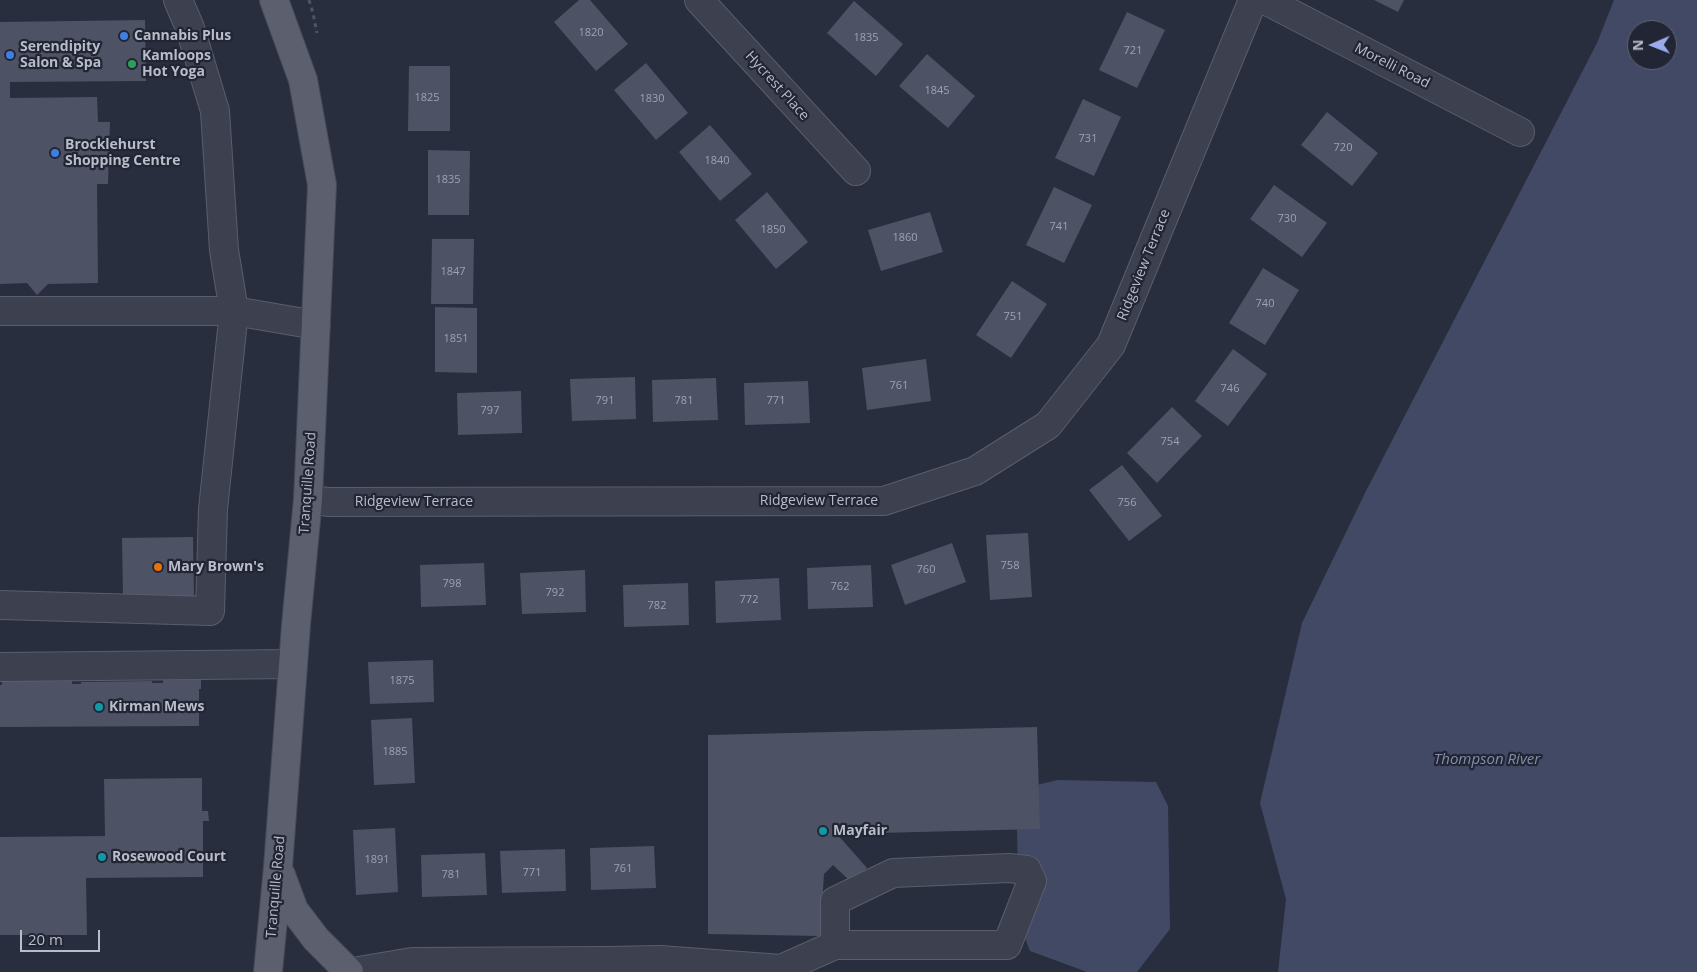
<!DOCTYPE html>
<style>
body{margin:0}
#map{position:relative;width:1697px;height:972px;overflow:hidden;background:#292e3e;font-family:"Open Sans",sans-serif}
canvas{display:block}
.north{position:absolute;left:1627px;top:20px;width:50px;height:50px;box-sizing:border-box;background:#212534;border:1px solid #5e6170;border-radius:50%;rotate:269deg;font-size:14px;font-weight:700;line-height:20px;text-align:center;color:#b9bcc9}
.north::after{content:'';display:block;margin:auto;width:18px;height:22px;background:#9aaaed;clip-path:polygon(50% 0,100% 100%,50% 72%,0 100%)}
.scale{position:absolute;left:20px;top:930px;width:80px;height:22px;box-sizing:border-box;border:2px solid #b9bcc9;border-top:0;padding-left:6px;font-size:15px;line-height:18px;white-space:nowrap;color:#b9bcc9;-webkit-text-stroke:4px #212534;paint-order:stroke}
</style>
<div id="map">
<canvas width="1697" height="972"></canvas>
<div class="north">N</div>
<div class="scale">20 m</div>
</div>
<script>
const ctx = document.querySelector('canvas').getContext('2d');
ctx.lineJoin = 'round';
function paint(path, color) {
  ctx.fillStyle = color;
  ctx.fill(path, 'evenodd');
}
function toPath(rows) {
  const path = new Path2D();
  for (const r of rows) {
    path.moveTo(r[0], r[1]);
    for (let i = 2; i < r.length; i += 2) path.lineTo(r[i], r[i + 1]);
  }
  return path;
}
function stroke(path, color, width, dash) {
  ctx.strokeStyle = color;
  ctx.lineWidth = width;
  ctx.lineCap = dash ? 'butt' : 'round';
  ctx.setLineDash(dash || []);
  ctx.stroke(path);
}
function write(font, color, halo, rows, align = 'center') {
  ctx.font = font + ' "Open Sans",sans-serif';
  ctx.lineWidth = 4.5;
  ctx.setLineDash([]);
  ctx.textBaseline = 'middle';
  ctx.strokeStyle = halo;
  ctx.fillStyle = color;
  for (const [text, x, y, turn = 0] of rows) {
    ctx.save();
    ctx.translate(x, y);
    ctx.rotate((+turn || 0) * Math.PI / 180);
    ctx.textAlign = isNaN(turn) ? turn : align;
    if (halo) ctx.strokeText(text, 0, 0);
    ctx.fillText(text, 0, 0);
    ctx.restore();
  }
}
paint(toPath([
 [1614,0,1697,0,1697,972,1278,972,1286,899,1260,803,1302,623,1366,491,1597,43],
 [1637,30,1667,30,1667,60,1637,60],
 [1057,780,1156,782,1168,806,1170,929,1137,972,1087,972,1030,951,1019,923,1017,827,1029,787]
]), '#414965');
paint(toPath([
 [579,0,590,0,628,44,596,71,554,22],
 [1374,0,1404,0,1398,12],
 [854,1,903,44,876,76,827,33],
 [1127,12,1165,30,1137,88,1099,70],
 [145,20,146,81,10,82,10,98,97,97,98,122,110,122,108,184,97,184,98,283,48,284,37,295,27,283,0,284,0,22],
 [927,54,975,96,948,128,899,86],
 [646,63,688,113,656,140,614,90],
 [409,66,450,66,450,131,408,131],
 [1083,99,1121,117,1094,176,1055,158],
 [1327,112,1378,153,1352,186,1301,145],
 [710,125,752,174,720,201,679,152],
 [428,150,470,151,469,215,428,215],
 [1274,185,1327,223,1302,257,1250,219],
 [1054,187,1092,205,1064,263,1026,245],
 [767,192,808,242,776,269,735,220],
 [930,212,943,252,881,271,868,230],
 [432,239,474,239,473,304,431,304],
 [1263,268,1299,290,1265,345,1229,323],
 [1012,281,1047,304,1011,358,976,335],
 [435,307,477,308,477,373,435,372],
 [1233,349,1267,374,1228,426,1195,401],
 [926,359,931,401,867,410,862,368],
 [635,377,636,419,572,421,570,379],
 [716,378,718,420,653,422,652,380],
 [808,381,810,423,745,425,744,383],
 [521,391,522,433,458,435,457,393],
 [1172,407,1202,436,1157,483,1127,453],
 [1122,465,1162,516,1129,541,1089,490],
 [1028,533,1032,597,990,600,986,535],
 [193,537,194,596,123,597,122,538],
 [952,543,966,582,905,605,891,565],
 [484,563,486,605,421,607,420,565],
 [871,565,873,607,808,609,807,568],
 [585,570,586,612,522,614,520,573],
 [779,578,781,620,716,623,715,581],
 [688,583,689,625,624,627,623,585],
 [433,660,434,702,370,704,368,662],
 [182,679,201,680,201,689,199,689,199,726,0,727,0,685,2,685,2,680,72,680,72,684,81,684,81,682,152,681,152,683,163,683,163,680],
 [412,718,415,783,374,785,371,720],
 [1037,727,1040,829,837,834,867,868,851,882,833,865,824,874,820,936,708,934,708,735],
 [202,778,202,811,208,811,209,821,203,821,203,877,86,878,87,935,0,935,0,837,105,836,104,779],
 [395,828,398,892,356,895,353,830],
 [654,846,656,888,591,890,590,848],
 [565,849,566,891,502,893,500,851],
 [485,853,487,895,422,897,421,855]
]), '#4d5264');
const minor = toPath([
 [699,0,856,171],
 [1265,0,1520,132],
 [0,311,234,311,316,325],
 [308,499,328,502,884,501,975,471,1048,425,1111,345,1253,0],
 [0,605,210,611,213,509,234,311,224,250,215,111,190,28,178,0],
 [0,667,293,664],
 [353,972,412,962,607,961,660,960,781,969,835,945,835,901,893,873,1009,868,1027,870,1032,881,1007,945,835,945]
]);
const major = toPath([
 [281,875,294,910,316,939,349,972],
 [268,972,278,867,296,625,308,499,322,185,303,80,274,0]
]);
stroke(minor, '#5a5e6c', 30);
stroke(major, '#464957', 30);
stroke(toPath([
 [309,0,313,13,317,33]
]), '#4b585e', 3, [4, 4]);
stroke(minor, '#3d404e', 28);
stroke(major, '#5b5f6e', 28);
for (const [x, y, r, color] of [
 [124,36,5,"#3f7fe0"],
 [10,55,5,"#3f7fe0"],
 [132,64,5,"#2e9e5b"],
 [55,153,5,"#3f7fe0"],
 [158,567,5,"#e8710a"],
 [99,707,5,"#0f9aa8"],
 [823,831,5,"#0f9aa8"],
 [102,857,5,"#0f9aa8"]
]) {
  const dot = new Path2D();
  dot.arc(x, y, r, 0, 2 * Math.PI);
  ctx.fillStyle = color;
  ctx.fill(dot);
  stroke(dot, '#212534', 2);
}
write('11px', '#9ea2b0', null, [
 ["1820",591,33],
 ["1835",866,38],
 ["721",1133,51],
 ["1845",937,91],
 ["1825",427,98],
 ["1830",652,99],
 ["731",1088,139],
 ["720",1343,148],
 ["1840",717,161],
 ["1835",448,180],
 ["730",1287,219],
 ["741",1059,227],
 ["1850",773,230],
 ["1860",905,238],
 ["1847",453,272],
 ["740",1265,304],
 ["751",1013,317],
 ["1851",456,339],
 ["761",899,386],
 ["746",1230,389],
 ["791",605,401],
 ["781",684,401],
 ["771",776,401],
 ["797",490,411],
 ["754",1170,442],
 ["756",1127,503],
 ["758",1010,566],
 ["760",926,570],
 ["798",452,584],
 ["762",840,587],
 ["792",555,593],
 ["772",749,600],
 ["782",657,606],
 ["1875",402,681],
 ["1885",395,752],
 ["1891",377,860],
 ["761",623,869],
 ["771",532,873],
 ["781",451,875]
]);
write('bold 14px', '#b9bcc9', '#212534', [
 ["Cannabis Plus",134,36],
 ["Serendipity",20,47],
 ["Salon & Spa",20,63],
 ["Kamloops",142,56],
 ["Hot Yoga",142,72],
 ["Brocklehurst",65,145],
 ["Shopping Centre",65,161],
 ["Mary Brown's",168,567],
 ["Kirman Mews",109,707],
 ["Mayfair",833,831],
 ["Rosewood Court",112,857]
], 'left');
write('14px', '#b9bcc9', '#212534', [
 ["Morelli Road",1392,66,27],
 ["Hycrest Place",777,86,48],
 ["Ridgeview Terrace",1144,265,-68],
 ["Tranquille Road",308,483,-86],
 ["Ridgeview Terrace",819,501],
 ["Ridgeview Terrace",414,502],
 ["Tranquille Road",276,887,-85]
]);
write('italic 15px', '#848eac', '#212534', [
 ["Thompson River",1487,760]
]);
</script>
